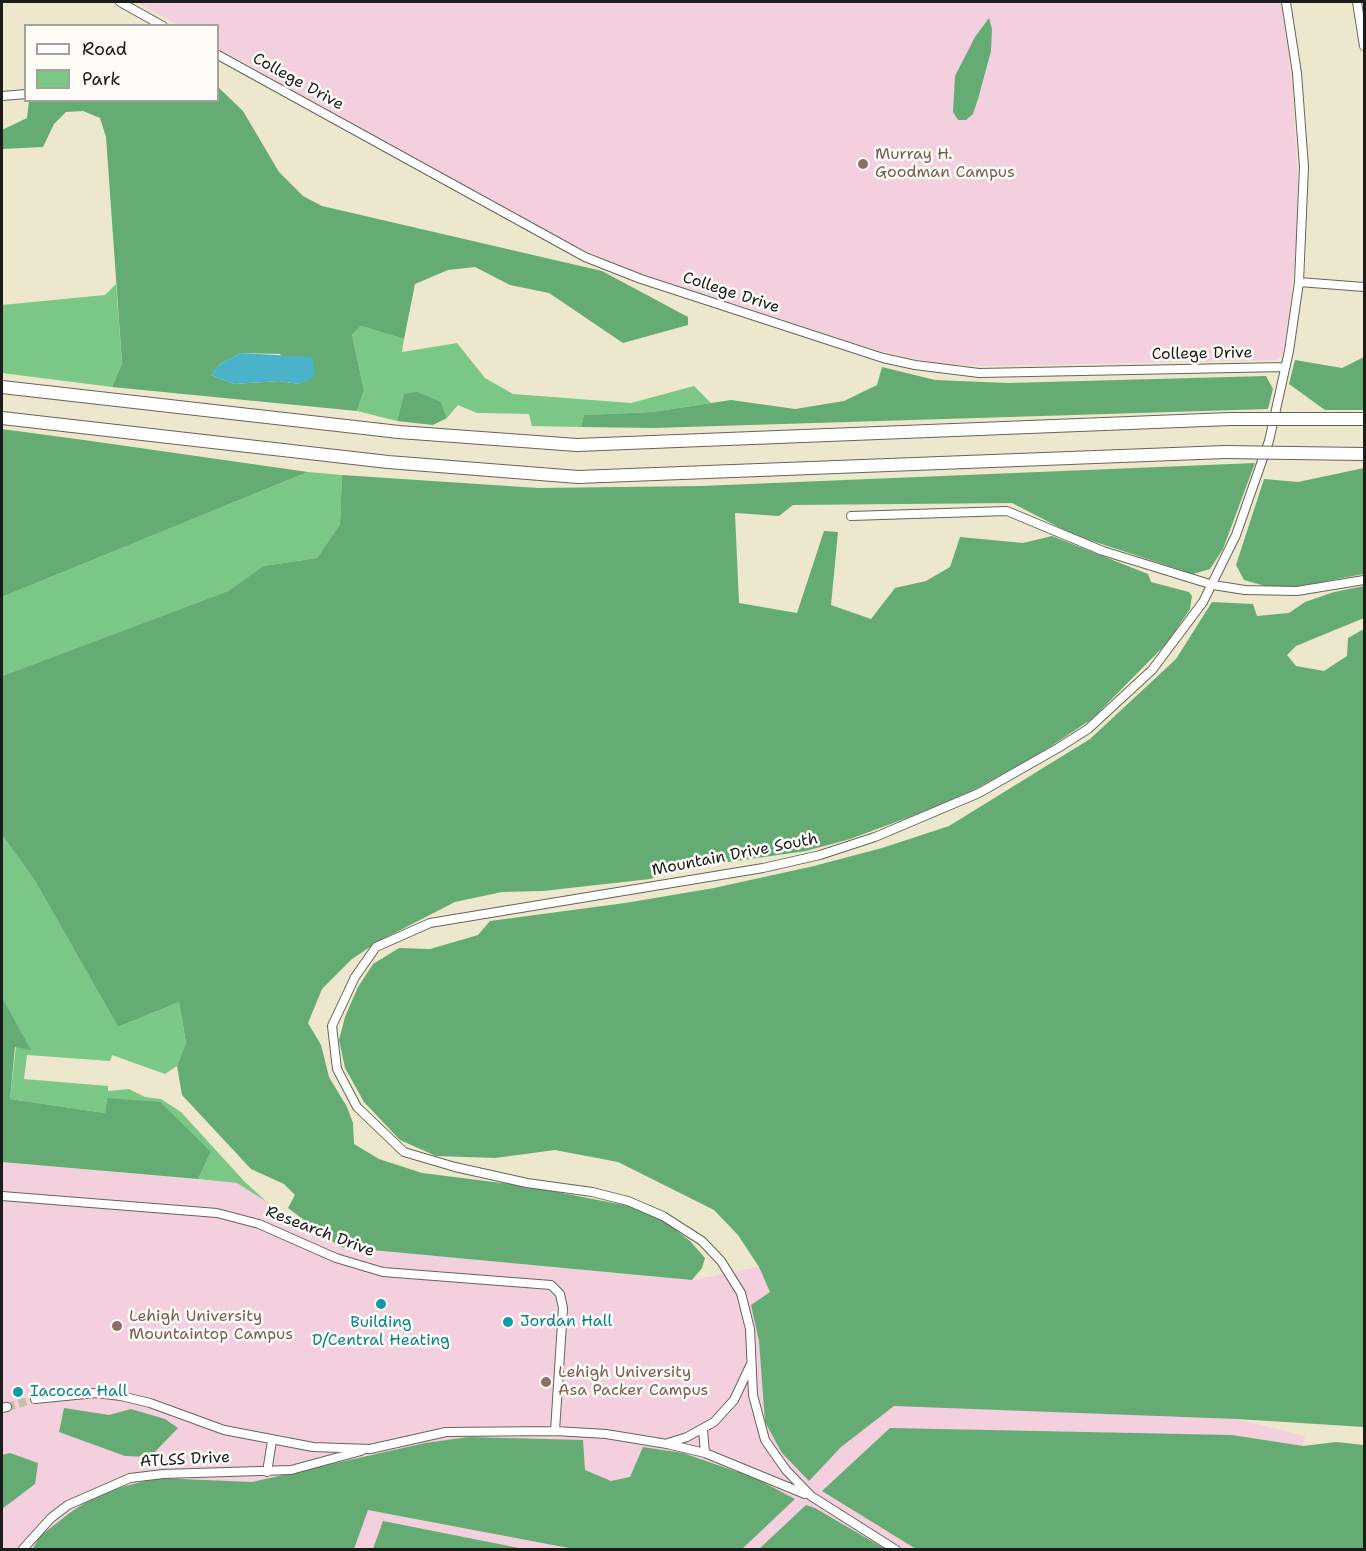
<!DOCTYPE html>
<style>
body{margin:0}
#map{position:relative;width:1366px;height:1551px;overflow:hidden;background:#ede8cd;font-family:"Shantell Sans",sans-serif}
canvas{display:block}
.frame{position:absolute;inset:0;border:3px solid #1c1c1c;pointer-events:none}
.legend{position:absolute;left:24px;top:24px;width:195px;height:78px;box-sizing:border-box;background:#fdfcf7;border:2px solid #a3a29f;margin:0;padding:8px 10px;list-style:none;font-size:18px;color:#1c1c1c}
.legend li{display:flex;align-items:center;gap:12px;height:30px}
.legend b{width:30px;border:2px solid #a3a29f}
</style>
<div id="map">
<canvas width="1366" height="1551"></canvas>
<div class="frame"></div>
<ul class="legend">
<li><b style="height:8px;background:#fff"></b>Road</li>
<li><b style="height:16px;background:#7bc786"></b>Park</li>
</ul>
</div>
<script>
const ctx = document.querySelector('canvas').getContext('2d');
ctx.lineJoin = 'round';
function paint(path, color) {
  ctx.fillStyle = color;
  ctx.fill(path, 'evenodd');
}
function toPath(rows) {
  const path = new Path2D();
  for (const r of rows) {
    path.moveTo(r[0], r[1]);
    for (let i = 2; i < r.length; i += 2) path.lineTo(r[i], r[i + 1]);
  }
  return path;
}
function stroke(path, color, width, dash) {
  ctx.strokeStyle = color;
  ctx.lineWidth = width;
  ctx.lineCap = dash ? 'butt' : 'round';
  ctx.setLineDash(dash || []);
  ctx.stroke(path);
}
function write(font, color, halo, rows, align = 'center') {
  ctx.font = font + ' "Shantell Sans",sans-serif';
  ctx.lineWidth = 5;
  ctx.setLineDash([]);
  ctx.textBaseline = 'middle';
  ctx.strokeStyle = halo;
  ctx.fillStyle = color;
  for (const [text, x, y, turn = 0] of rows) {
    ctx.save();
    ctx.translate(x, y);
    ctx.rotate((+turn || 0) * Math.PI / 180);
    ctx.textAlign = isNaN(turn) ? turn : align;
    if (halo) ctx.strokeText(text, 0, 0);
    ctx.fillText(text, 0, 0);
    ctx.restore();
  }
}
paint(toPath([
 [136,2,1281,2,1293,88,1298,185,1296,257,1283,355,1276,360,980,366,933,363,880,351,636,272,568,243,218,48,218,26,178,25],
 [2,1162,237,1183,340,1247,692,1280,759,1267,776,1305,1305,1436,1281,1549,2,1549]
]), '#f4cfde');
paint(toPath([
 [116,284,122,363,112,387,2,373,2,305,105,295],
 [361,326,404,339,402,352,457,343,485,378,513,394,631,403,694,386,711,403,652,412,584,415,581,427,532,426,529,414,477,413,458,405,447,418,441,402,404,395,397,421,357,411,364,390,352,335],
 [308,472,342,475,340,524,317,558,263,566,228,591,2,676,2,597],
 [2,835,35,881,118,1027,179,1002,186,1044,177,1066,165,1074,112,1055,110,1061,27,1055,24,1079,108,1086,108,1091,129,1089,145,1097,161,1099,181,1112,245,1182,267,1202,237,1183,198,1179,211,1152,107,1098,105,1113,10,1099,16,1046,30,1049,2,997]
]), '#7bc786');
paint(toPath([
 [989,18,992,29,991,51,978,99,973,114,966,120,958,120,953,112,955,76,975,37],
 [218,87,243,111,279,172,303,196,322,206,602,271,688,317,688,325,623,343,549,293,510,285,475,267,448,270,415,284,404,339,361,326,352,335,364,390,357,411,112,387,122,363,106,137,100,118,83,111,66,112,54,124,43,147,2,149,2,130,27,118,29,101,218,100],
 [241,353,280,354,300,384,279,381,234,384,211,375,220,364],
 [1364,357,1364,410,1325,410,1289,384,1295,360,1342,368],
 [882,367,935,380,1008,383,1266,376,1273,389,1268,409,653,428,581,427,584,415,652,412,731,400,795,409,844,401,877,385],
 [417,392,441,402,447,418,433,425,397,421,404,394],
 [2,429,91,441,308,472,2,597],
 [1255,463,1223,549,1210,569,1193,574,1074,535,1012,503,793,505,779,516,735,513,739,603,797,613,824,531,838,532,831,605,871,619,895,588,926,581,950,567,960,537,1023,543,1052,536,1148,574,1151,582,1189,592,1192,596,1190,609,1167,643,1092,719,1039,754,970,792,931,809,850,839,806,851,680,869,650,879,543,891,502,892,455,902,379,941,352,959,322,989,308,1023,321,1045,329,1077,347,1107,353,1123,354,1144,379,1159,422,1173,526,1186,629,1206,663,1220,690,1241,705,1258,702,1268,692,1280,340,1247,288,1208,295,1195,284,1184,251,1169,182,1095,177,1066,186,1043,179,1002,118,1027,35,881,2,835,2,676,228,591,263,566,317,558,340,524,342,475,538,488,701,486],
 [1364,468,1364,574,1295,587,1265,586,1244,580,1236,565,1264,479,1298,482],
 [1364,586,1364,618,1296,646,1287,655,1296,666,1324,671,1347,656,1348,638,1364,629,1364,1427,1237,1419,894,1406,841,1447,809,1481,782,1453,765,1422,759,1341,751,1305,770,1292,759,1267,738,1235,714,1210,618,1162,555,1150,495,1158,436,1156,400,1140,364,1102,345,1068,339,1040,345,1017,358,987,373,964,399,948,430,949,478,935,490,921,625,903,714,888,814,866,882,848,949,826,1090,739,1176,659,1212,602,1253,604,1257,616,1289,613,1305,602,1334,592],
 [2,997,31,1050,15,1047,10,1099,105,1113,107,1098,160,1102,211,1152,198,1179,2,1162],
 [64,1408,109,1415,131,1409,165,1419,178,1428,150,1457,125,1456,59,1432],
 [890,1428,1232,1435,1303,1446,1336,1442,1364,1445,1364,1549,916,1549,822,1491],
 [469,1437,583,1440,585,1470,611,1481,630,1477,643,1447,683,1453,755,1478,795,1499,742,1549,574,1549,368,1510,354,1549,32,1550,40,1536,71,1512,94,1497,122,1487,157,1478,252,1482,425,1443],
 [10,1453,38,1463,35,1484,2,1509,2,1455],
 [806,1505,815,1508,885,1549,759,1549],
 [383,1521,524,1549,373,1549]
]), '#64ac73');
paint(toPath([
 [241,353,312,357,315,376,300,384,279,381,234,384,211,375,220,364]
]), '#4ab3c9');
stroke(toPath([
 [7,1407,35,1399]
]), '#c3bfaa', 8, [8, 4]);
const minor = toPath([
 [120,2,163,26],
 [1357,2,1364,46],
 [218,55,585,257,641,279,883,358,915,365,979,373,1285,367],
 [2,96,26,94],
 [1299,282,1364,287],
 [851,516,1007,511,1103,551,1213,585,1245,590,1297,591,1364,580],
 [2,1196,217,1213,259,1224,336,1258,383,1272,551,1285,560,1294,563,1308,555,1431],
 [35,1399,96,1393,121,1396,150,1403,224,1430,313,1447,370,1449,446,1432,555,1431,606,1434,667,1444,705,1453,805,1494],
 [2,1408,7,1407],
 [703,1430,705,1453],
 [668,1443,687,1437,714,1422,734,1400,750,1366],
 [267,1472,272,1441],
 [22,1550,51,1518,68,1505,130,1478,163,1474,291,1470,361,1451],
 [896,1550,811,1496,786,1470,765,1440,753,1395,750,1329,741,1293,721,1261,702,1241,663,1216,628,1201,592,1192,527,1183,455,1167,404,1152,357,1107,337,1069,332,1026,355,977,376,947,430,923,763,868,820,855,875,837,979,793,1058,748,1088,729,1152,670,1203,602,1236,535,1269,441,1289,351,1299,282,1304,167,1297,73,1286,2]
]);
const highway = toPath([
 [2,387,399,432,577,445,1230,419],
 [2,418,388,462,578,477,1225,452],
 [1303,419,1364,419],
 [1292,453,1364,454]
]);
stroke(minor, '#65635a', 10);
stroke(highway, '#65635a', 14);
stroke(minor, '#fff', 8);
stroke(highway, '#fff', 12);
const highwayBridge = toPath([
 [1230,419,1303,419],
 [1225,452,1292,453]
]);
stroke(highwayBridge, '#65635a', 14, []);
stroke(highwayBridge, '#fff', 12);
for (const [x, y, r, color] of [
 [863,164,6,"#8d6e63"],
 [381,1304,6,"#0f9aa8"],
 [508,1322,6,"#0f9aa8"],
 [117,1326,6,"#8d6e63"],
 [546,1382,6,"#8d6e63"],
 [18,1392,6,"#0f9aa8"]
]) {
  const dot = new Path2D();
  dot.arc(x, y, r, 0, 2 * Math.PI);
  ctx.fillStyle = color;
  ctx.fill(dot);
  stroke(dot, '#fdfcf7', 2);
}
write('16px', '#1c1c1c', '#fdfcf7', [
 ["College Drive",298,82,29],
 ["College Drive",731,293,18],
 ["College Drive",1202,354,-1],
 ["Mountain Drive South",735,855,-11],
 ["Research Drive",320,1232,21],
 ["ATLSS Drive",185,1460,-3]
]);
write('16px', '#785e54', '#fdfcf7', [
 ["Murray H.",875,155],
 ["Goodman Campus",875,173],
 ["Lehigh University",129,1317],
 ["Mountaintop Campus",129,1335],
 ["Lehigh University",558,1373],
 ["Asa Packer Campus",558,1391]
], 'left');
write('16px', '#0d838f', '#fdfcf7', [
 ["Jordan Hall",520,1322],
 ["Building",381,1323,"center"],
 ["D/Central Heating",381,1341,"center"],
 ["Iacocca Hall",30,1392]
], 'left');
</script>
